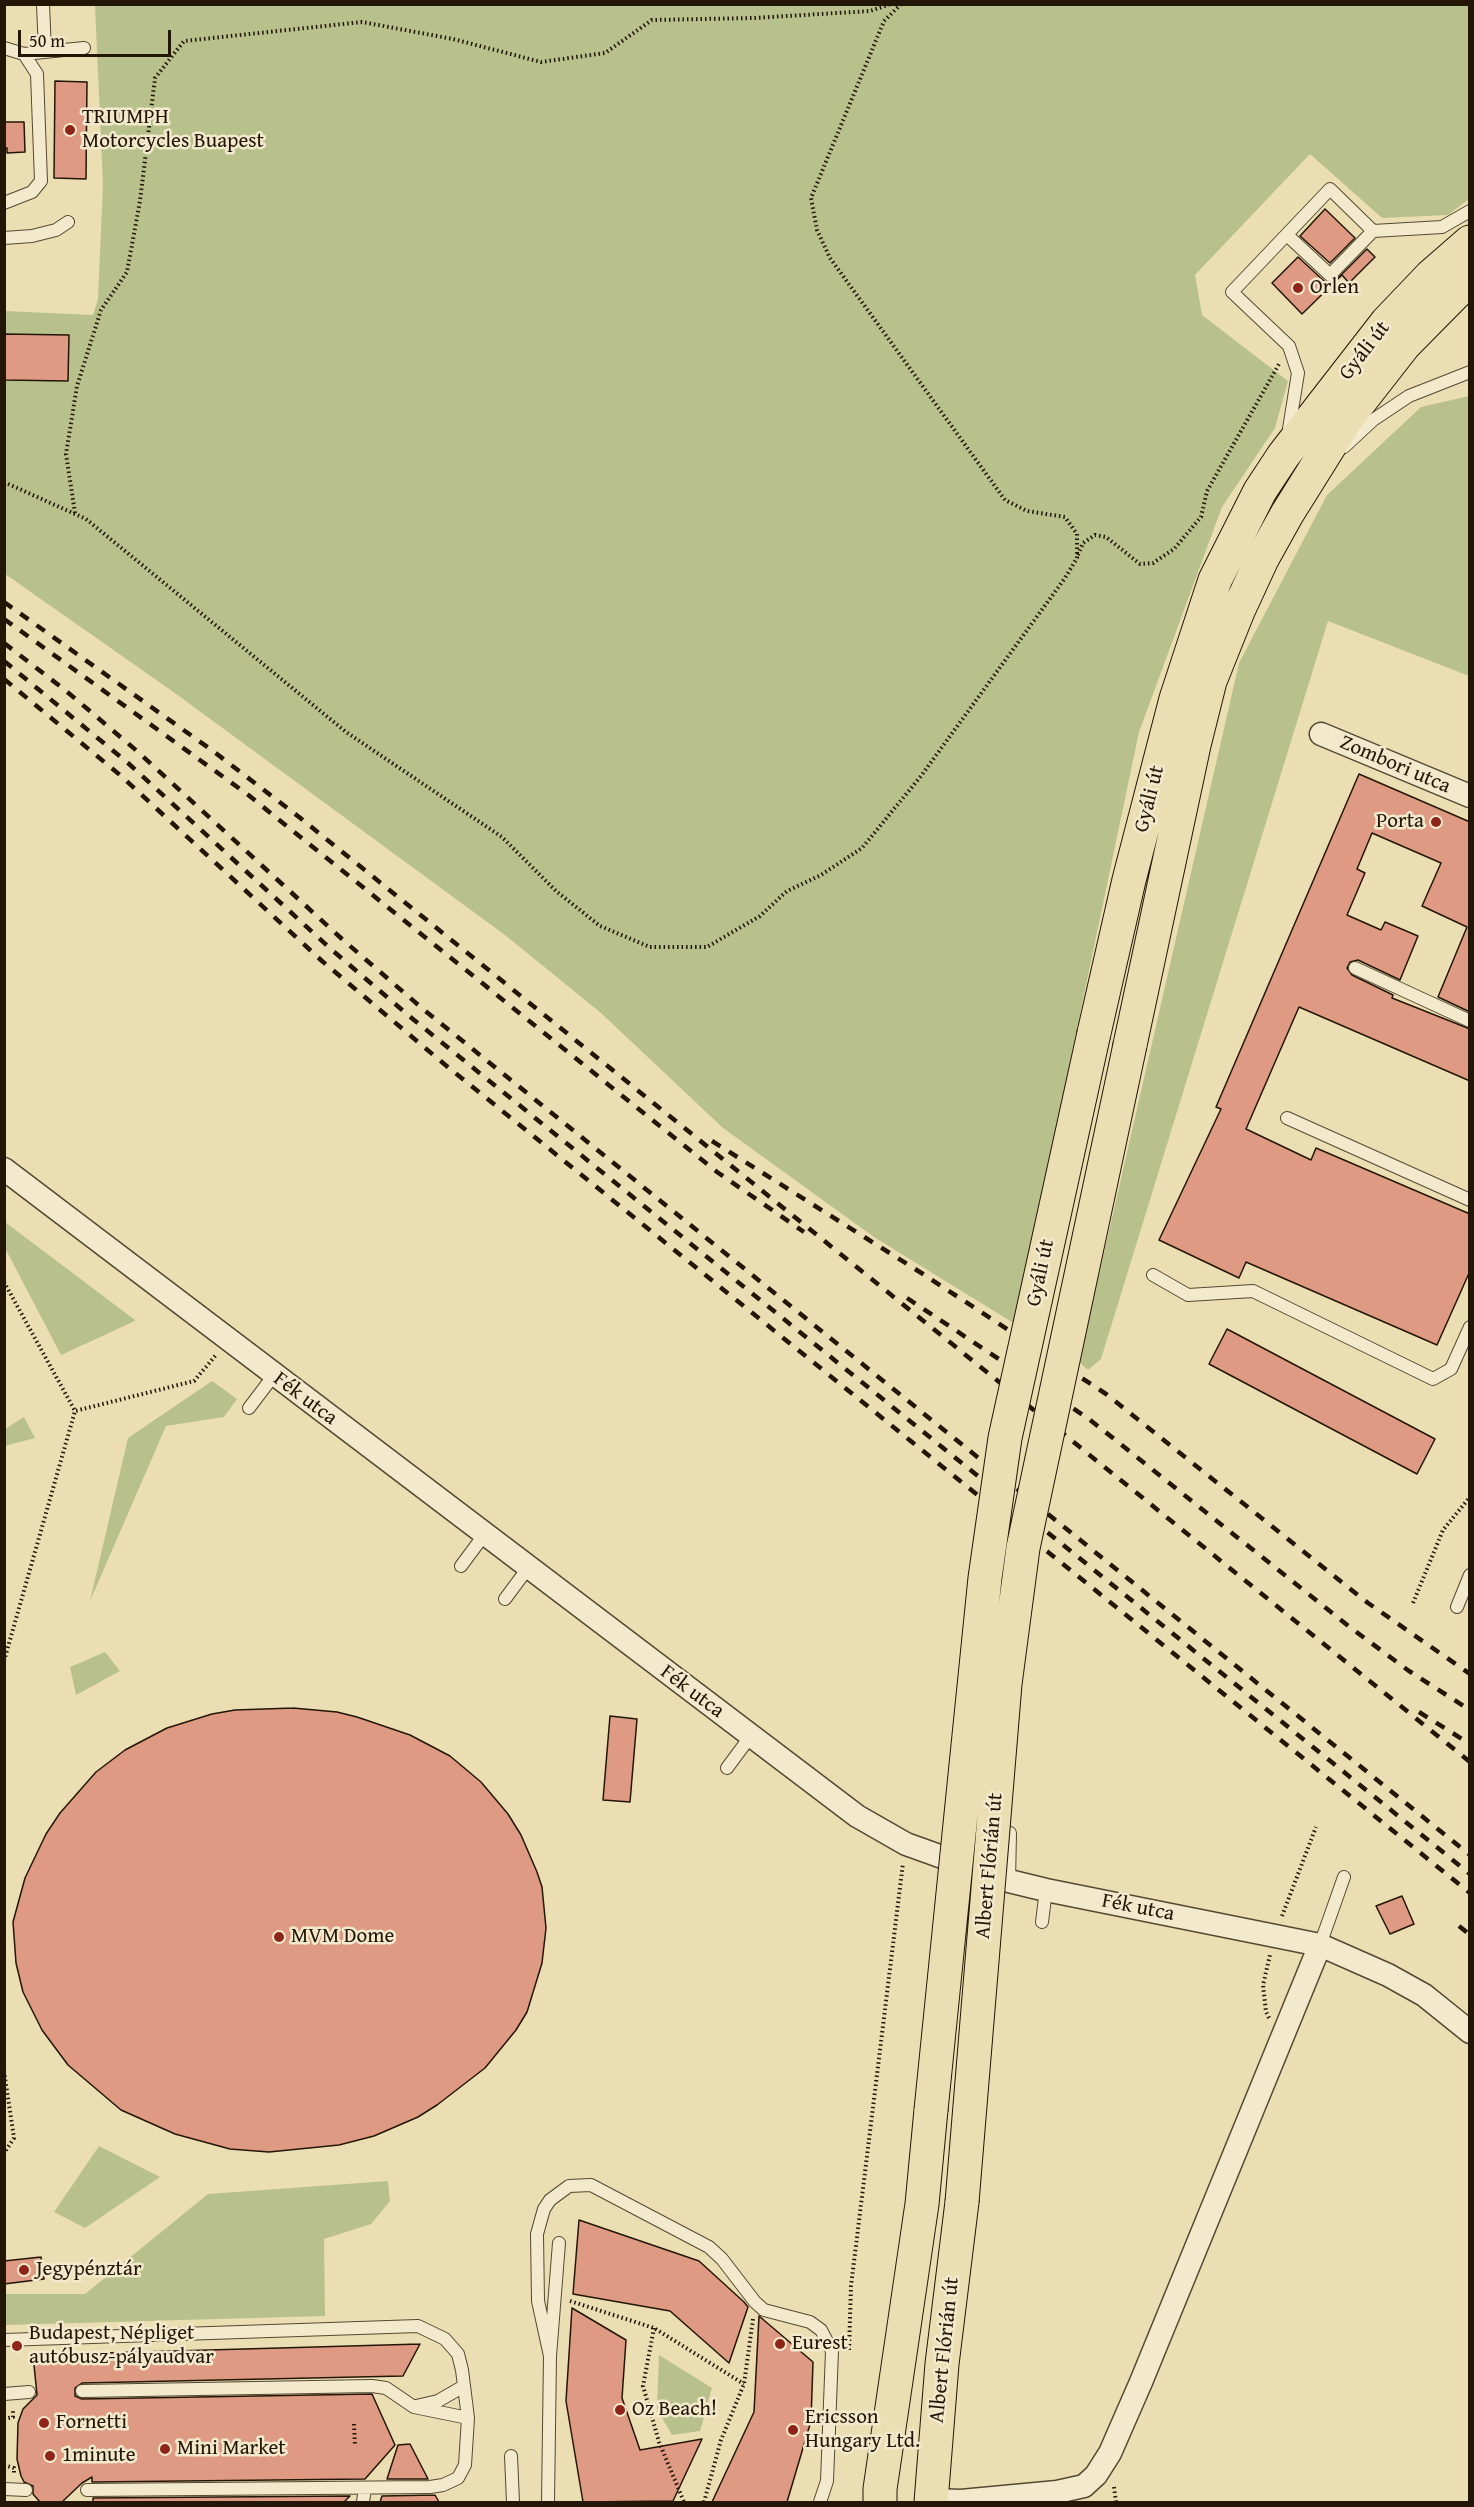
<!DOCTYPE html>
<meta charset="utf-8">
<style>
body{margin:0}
#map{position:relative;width:1474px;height:2507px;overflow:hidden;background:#ecdeb3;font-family:"Gentium Book Plus",serif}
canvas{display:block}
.frame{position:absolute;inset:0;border:6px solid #231606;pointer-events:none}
.scale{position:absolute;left:18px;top:30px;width:153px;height:27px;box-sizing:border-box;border:3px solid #231606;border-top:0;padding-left:8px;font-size:18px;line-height:21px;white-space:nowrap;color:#231606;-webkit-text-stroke:4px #f3eace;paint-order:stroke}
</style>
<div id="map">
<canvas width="1474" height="2507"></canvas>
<div class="frame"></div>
<div class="scale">50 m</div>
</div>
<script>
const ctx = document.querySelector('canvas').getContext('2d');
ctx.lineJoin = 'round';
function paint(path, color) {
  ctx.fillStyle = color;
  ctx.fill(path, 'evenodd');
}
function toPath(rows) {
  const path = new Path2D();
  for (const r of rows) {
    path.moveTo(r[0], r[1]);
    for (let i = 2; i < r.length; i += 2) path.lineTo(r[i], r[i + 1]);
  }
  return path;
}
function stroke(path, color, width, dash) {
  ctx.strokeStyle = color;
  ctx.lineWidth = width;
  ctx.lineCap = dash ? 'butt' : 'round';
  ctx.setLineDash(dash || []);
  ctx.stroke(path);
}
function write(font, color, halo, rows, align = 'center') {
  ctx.font = font + ' "Gentium Book Plus",serif';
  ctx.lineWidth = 5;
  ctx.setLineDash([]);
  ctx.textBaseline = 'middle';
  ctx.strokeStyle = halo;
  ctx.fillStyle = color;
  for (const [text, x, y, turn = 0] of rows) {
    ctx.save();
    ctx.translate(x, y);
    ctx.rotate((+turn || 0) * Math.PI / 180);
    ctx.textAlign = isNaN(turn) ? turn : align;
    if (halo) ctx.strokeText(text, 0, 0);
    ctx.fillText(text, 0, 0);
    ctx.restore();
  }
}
paint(toPath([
 [189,4,1469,5,1469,199,1448,215,1382,218,1310,154,1195,275,1202,315,1288,381,1275,428,1222,507,1139,732,1015,1324,874,1237,723,1128,601,1013,505,935,172,691,5,574,5,311,93,315,98,299,103,184,95,6],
 [1469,396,1469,676,1328,621,1101,1359,1088,1370,1079,1362,1239,663,1327,495,1421,407],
 [5,1222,135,1320,135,1321,61,1355,5,1248],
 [212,1381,237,1399,224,1417,166,1426,90,1601,128,1438],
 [24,1417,35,1438,5,1446,5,1429],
 [105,1652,120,1671,76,1695,70,1667],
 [99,2146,160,2177,85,2228,54,2212],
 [388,2181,390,2201,371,2224,324,2239,325,2316,5,2325,5,2294,85,2294,208,2194],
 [659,2355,712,2388,700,2431,672,2435,657,2409]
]), '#b8c18c');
const building = toPath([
 [55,81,87,82,86,179,54,178,55,81],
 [4,122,24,122,25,152,7,153,7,148,4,148,4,122],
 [1325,209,1355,238,1330,263,1300,236,1325,209],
 [1367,249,1375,257,1349,283,1342,275,1302,314,1272,283,1298,257,1324,281,1333,283,1367,249],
 [4,334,69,335,68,381,4,380,4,334],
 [1359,774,1470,822,1470,1012,1438,997,1467,927,1422,906,1441,863,1372,833,1357,869,1365,873,1347,915,1381,930,1385,922,1418,936,1400,980,1358,960,1350,962,1347,968,1352,975,1393,995,1392,998,1470,1029,1470,1081,1299,1007,1246,1129,1311,1160,1316,1148,1470,1214,1470,1271,1437,1345,1246,1262,1239,1278,1159,1240,1221,1109,1216,1107,1359,774],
 [1227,1329,1435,1439,1417,1474,1209,1364,1227,1329],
 [293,1708,337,1712,357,1717,410,1735,450,1756,481,1782,508,1814,521,1835,537,1872,542,1887,546,1928,542,1963,527,2012,516,2030,485,2068,437,2105,418,2117,374,2136,339,2145,269,2152,230,2149,175,2134,121,2110,68,2065,42,2030,23,1992,16,1963,13,1922,25,1878,46,1834,60,1813,96,1772,125,1750,167,1728,212,1714,235,1710,293,1708],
 [610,1716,637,1719,630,1802,603,1800,610,1716],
 [1402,1896,1414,1924,1390,1934,1376,1906,1402,1896],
 [579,2220,699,2261,744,2302,748,2307,729,2363,670,2311,573,2294,579,2220],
 [41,2257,44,2279,4,2284,4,2261,41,2257],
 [572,2308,626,2340,622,2398,640,2450,702,2439,673,2501,583,2502,566,2401,572,2308],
 [759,2316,813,2362,811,2421,787,2502,712,2502,754,2412,759,2316],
 [420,2344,403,2376,82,2383,75,2388,75,2396,82,2399,372,2394,395,2445,365,2479,92,2482,92,2477,82,2483,62,2502,40,2502,33,2494,33,2486,24,2482,21,2476,17,2459,18,2423,23,2409,37,2395,33,2355,420,2344],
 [410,2444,428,2479,387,2479,398,2445,410,2444],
 [435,2495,439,2502,380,2502,382,2496,435,2495],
 [350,2496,344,2502,93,2502,93,2498,350,2496]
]);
paint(building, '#de9a82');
stroke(building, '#231606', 1.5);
const service = toPath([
 [43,4,45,52],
 [4,48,24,54,37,74,41,181,32,192,4,203],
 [24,54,84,48],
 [1287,235,1330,275,1373,231],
 [4,238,32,236,56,230,68,222],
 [1288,435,1298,373,1289,346,1232,292,1330,189,1373,231,1442,227,1470,211],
 [1344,447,1373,420,1409,396,1470,372],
 [1355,968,1470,1021],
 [1287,1118,1470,1200],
 [1153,1275,1188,1295,1253,1291,1433,1379,1451,1369,1470,1327],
 [249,1408,274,1375],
 [461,1566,484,1535],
 [505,1599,528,1568],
 [1457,1607,1470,1575],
 [727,1768,750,1737],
 [1009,1881,1010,1833],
 [1042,1922,1046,1890],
 [1320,1945,1344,1877],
 [4,2340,418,2326,445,2339,458,2354,462,2370,468,2418,465,2465,458,2478,443,2485,430,2487,87,2490],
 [550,2356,538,2301,537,2234,544,2209,550,2200,569,2186,591,2185,709,2247,722,2259,755,2302,764,2310,810,2322,821,2330,832,2351,827,2481,820,2502],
 [82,2391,372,2386,386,2388,414,2407,468,2418],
 [4,2394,29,2392],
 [416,2406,438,2401,464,2386],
 [511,2456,513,2502],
 [4,2489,26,2490],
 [363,2502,365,2488],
 [548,2502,550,2356,559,2243]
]);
const minor = toPath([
 [1321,734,1470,796],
 [4,1169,857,1816,906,1844,1009,1881,1046,1890,1320,1945,1388,1975,1424,1995,1470,2032],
 [931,2500,961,2501,1057,2492,1084,2486,1096,2475,1110,2453,1141,2382,1320,1945]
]);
const primary = toPath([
 [1094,1033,1129,880,1176,699,1215,580,1260,491,1283,456,1387,322,1431,276,1470,242],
 [1130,1045,1194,745,1210,681,1238,611,1262,559,1287,514,1347,418,1404,345,1470,278],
 [880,2502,880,2489,922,2204,931,2110],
 [931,2502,942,2364,962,2202]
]);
stroke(service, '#554831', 14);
stroke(minor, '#554831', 25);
stroke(primary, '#231606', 35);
stroke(toPath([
 [4,482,86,519,346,732,502,837,556,891,600,926,650,947,707,947,760,916,787,891,821,875,862,848,921,776,1065,578,1077,558,1077,534,1065,517,1027,511,1005,500,830,258,817,230,811,198,884,21,901,4],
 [75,513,66,454,77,386,101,310,127,272,140,201,155,78,184,41,362,22,453,39,541,62,605,53,652,20,754,18,870,11,891,4],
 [1078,555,1083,543,1095,535,1106,537,1140,564,1153,563,1174,549,1201,517,1207,491,1279,364],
 [4,1282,75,1411],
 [1413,1603,1443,1530,1470,1497],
 [4,1661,75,1411,194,1381,216,1355],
 [1282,1916,1316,1827],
 [1269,2018,1266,2012,1263,1985,1270,1955],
 [4,2071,14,2138,4,2153],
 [570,2301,654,2328,744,2384],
 [654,2328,643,2386,659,2442,684,2502],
 [849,2350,851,2286,903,1863],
 [4,2419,13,2417,13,2409],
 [354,2424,355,2446],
 [4,2465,14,2468,14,2475],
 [1114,2487,1116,2502],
 [704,2502,721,2440,744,2384,753,2319]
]), '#231606', 4, [1.5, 3]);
stroke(service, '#f3eace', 12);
stroke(minor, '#f3eace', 22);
stroke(primary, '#ecdeb3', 33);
stroke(toPath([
 [4,602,213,751,299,817,1470,1762],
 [4,619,247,794,717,1172,804,1232],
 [4,643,65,690,137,751,342,939,423,1009,1470,1855],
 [4,661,128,763,332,950,414,1020,1470,1874],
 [4,679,120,775,322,961,443,1063,1470,1893],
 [712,1141,923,1274,1106,1394,1368,1603,1470,1674],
 [907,1298,1089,1419,1351,1628,1409,1671,1470,1710],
 [1419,1712,1470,1744],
 [1459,1926,1470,1935]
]), '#231606', 4.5, [10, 10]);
const primaryBridge = toPath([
 [931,2110,985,1578,1005,1438,1094,1033],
 [962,2202,1005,1684,1023,1548,1130,1045]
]);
stroke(primaryBridge, '#231606', 35, []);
stroke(primaryBridge, '#ecdeb3', 33);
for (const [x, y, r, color] of [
 [70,130,6,"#8f2418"],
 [1298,288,6,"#8f2418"],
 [1436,822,6,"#8f2418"],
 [279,1937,6,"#8f2418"],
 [24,2270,6,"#8f2418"],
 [780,2344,6,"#8f2418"],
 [17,2346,6,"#8f2418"],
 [620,2410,6,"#8f2418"],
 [44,2423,6,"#8f2418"],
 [793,2430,6,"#8f2418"],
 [165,2449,6,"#8f2418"],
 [50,2456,6,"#8f2418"]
]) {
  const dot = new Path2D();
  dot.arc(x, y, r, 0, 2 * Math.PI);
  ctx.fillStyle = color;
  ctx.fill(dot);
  stroke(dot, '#f3eace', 2);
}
write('21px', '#231606', '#f3eace', [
 ["TRIUMPH",82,118],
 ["Motorcycles Buapest",82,142],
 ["Orlen",1310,288],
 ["Porta",1424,822,"right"],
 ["MVM Dome",291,1937],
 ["Jegypénztár",36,2270],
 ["Budapest, Népliget",29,2334],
 ["autóbusz-pályaudvar",29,2358],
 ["Eurest",792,2344],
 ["Oz Beach!",632,2410],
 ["Ericsson",805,2418],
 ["Hungary Ltd.",805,2442],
 ["Fornetti",56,2423],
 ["Mini Market",177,2449],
 ["1minute",62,2456]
], 'left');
write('21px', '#231606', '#f3eace', [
 ["Gyáli út",1365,351,-52],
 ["Zombori utca",1395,765,23],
 ["Gyáli út",1150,799,-76],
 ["Gyáli út",1041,1273,-78],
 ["Fék utca",305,1399,37],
 ["Fék utca",692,1692,37],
 ["Albert Flórián út",990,1866,-85],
 ["Fék utca",1138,1908,11],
 ["Albert Flórián út",945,2350,-84]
]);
</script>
